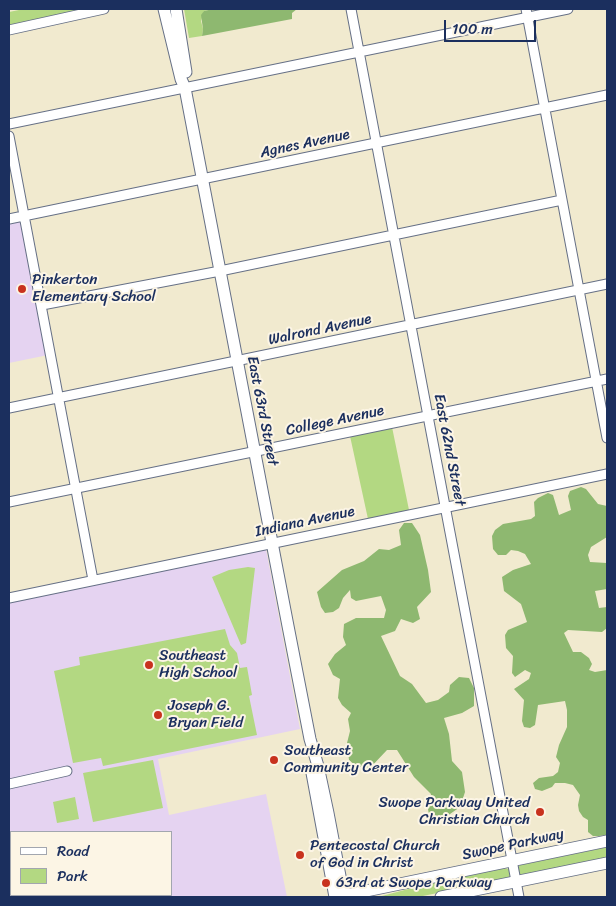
<!DOCTYPE html>
<style>
body{margin:0}
#map{position:relative;width:616px;height:906px;overflow:hidden;background:#f1eacf;font-family:Sriracha,sans-serif}
canvas{display:block}
.frame{position:absolute;inset:0;border:10px solid #1b2f5e;pointer-events:none}
.legend{position:absolute;left:10px;top:831px;width:162px;height:65px;box-sizing:border-box;background:#fcf5e5;border:1px solid #a2a6af;margin:0;padding:6px 9px;list-style:none;font-size:15px;color:#1b2f5e}
.legend li{display:flex;align-items:center;gap:10px;height:25px}
.legend b{width:25px;border:1px solid #a2a6af}
.scale{position:absolute;left:444px;top:20px;width:92px;height:22px;box-sizing:border-box;border:2px solid #1b2f5e;border-top:0;padding-left:6px;font-size:15px;line-height:18px;white-space:nowrap;color:#1b2f5e;-webkit-text-stroke:4px #fcf5e5;paint-order:stroke}
</style>
<div id="map">
<canvas width="616" height="906"></canvas>
<div class="frame"></div>
<ul class="legend">
<li><b style="height:6px;background:#fff"></b>Road</li>
<li><b style="height:14px;background:#b3d882"></b>Park</li>
</ul>
<div class="scale">100 m</div>
</div>
<script>
const ctx = document.querySelector('canvas').getContext('2d');
ctx.lineJoin = 'round';
function paint(path, color) {
  ctx.fillStyle = color;
  ctx.fill(path, 'evenodd');
}
function toPath(rows) {
  const path = new Path2D();
  for (const r of rows) {
    path.moveTo(r[0], r[1]);
    for (let i = 2; i < r.length; i += 2) path.lineTo(r[i], r[i + 1]);
  }
  return path;
}
function stroke(path, color, width, dash) {
  ctx.strokeStyle = color;
  ctx.lineWidth = width;
  ctx.lineCap = dash ? 'butt' : 'round';
  ctx.setLineDash(dash || []);
  ctx.stroke(path);
}
function write(font, color, halo, rows, align = 'center') {
  ctx.font = font + ' Sriracha,sans-serif';
  ctx.lineWidth = 4;
  ctx.setLineDash([]);
  ctx.textBaseline = 'middle';
  ctx.strokeStyle = halo;
  ctx.fillStyle = color;
  for (const [text, x, y, turn = 0] of rows) {
    ctx.save();
    ctx.translate(x, y);
    ctx.rotate((+turn || 0) * Math.PI / 180);
    ctx.textAlign = isNaN(turn) ? turn : align;
    if (halo) ctx.strokeText(text, 0, 0);
    ctx.fillText(text, 0, 0);
    ctx.restore();
  }
}
paint(toPath([
 [19,220,23,222,48,355,9,363,9,222],
 [266,549,300,729,158,759,169,815,266,794,287,897,9,897,9,602],
 [11,832,171,832,171,895,11,895]
]), '#e5d3f1');
paint(toPath([
 [24,9,91,9,9,26,9,12],
 [184,9,213,9,204,11,201,21,203,29,202,36,189,38],
 [392,427,409,510,368,519,350,436],
 [248,567,255,568,246,643,241,645,212,577,229,570],
 [225,629,230,645,237,653,240,668,247,667,252,695,249,696,257,735,103,766,101,758,73,763,54,671,80,665,79,657],
 [153,760,163,808,93,822,83,773],
 [75,797,79,819,57,823,53,802],
 [607,847,607,859,520,875,518,867,520,865],
 [503,868,509,869,510,878,506,879,418,897,378,897,416,887]
]), '#b3d882');
paint(toPath([
 [213,9,297,9,292,13,292,19,202,36,203,29,201,15,204,11],
 [581,487,586,489,598,504,607,506,607,537,591,547,588,555,590,562,607,563,607,589,595,591,599,608,607,607,607,628,602,632,568,630,564,633,573,652,581,652,589,658,592,664,589,670,595,672,607,670,607,835,599,836,593,836,588,832,588,820,583,817,579,811,578,805,580,795,573,785,565,783,555,783,552,787,542,791,535,789,533,783,539,778,553,776,558,772,560,763,556,757,559,745,567,727,567,710,565,701,538,705,535,725,530,728,524,727,522,721,524,700,514,689,529,679,531,673,525,670,515,677,512,673,513,656,506,648,505,635,508,630,527,622,521,604,504,591,502,577,513,570,531,564,525,554,518,551,511,550,506,555,498,555,493,549,492,536,495,530,503,524,531,519,535,516,534,502,538,498,548,493,553,495,559,515,571,510,568,496,570,491],
 [404,523,412,523,420,535,428,570,431,592,417,607,420,619,413,623,401,619,395,631,381,636,400,676,412,684,426,703,438,700,449,692,450,685,459,677,469,678,474,688,474,706,462,713,444,718,449,734,452,761,462,772,465,792,460,807,440,821,430,820,428,809,431,794,414,777,397,750,387,750,369,769,356,766,349,760,347,743,350,731,348,719,351,713,342,705,338,698,340,679,333,675,328,664,335,654,346,645,343,637,344,624,356,618,384,618,386,610,381,596,356,601,351,598,350,590,343,598,339,608,333,612,325,613,321,607,317,592,342,570,364,561,379,549,389,550,401,545,399,530]
]), '#8eb870');
const minor = toPath([
 [351,9,519,897],
 [526,9,607,438],
 [9,30,104,9],
 [9,124,568,9],
 [9,136,93,580],
 [9,219,607,95],
 [42,305,220,271,562,200],
 [9,408,607,284],
 [9,502,607,379],
 [9,598,607,474],
 [9,784,67,771]
]);
const major = toPath([
 [164,9,181,79,185,88,288,626,310,739,318,766,328,813,344,897],
 [176,9,186,72],
 [312,773,335,897],
 [337,897,607,841],
 [441,897,607,863]
]);
stroke(minor, '#667086', 11);
stroke(major, '#667086', 13);
stroke(minor, '#fff', 9);
stroke(major, '#fff', 11);
for (const [x, y, r, color] of [
 [22,289,5,"#c8321e"],
 [149,665,5,"#c8321e"],
 [158,715,5,"#c8321e"],
 [274,760,5,"#c8321e"],
 [540,812,5,"#c8321e"],
 [300,855,5,"#c8321e"],
 [326,883,5,"#c8321e"]
]) {
  const dot = new Path2D();
  dot.arc(x, y, r, 0, 2 * Math.PI);
  ctx.fillStyle = color;
  ctx.fill(dot);
  stroke(dot, '#fcf5e5', 2);
}
write('15px', '#1b2f5e', '#fcf5e5', [
 ["Agnes Avenue",305,144,-12],
 ["Walrond Avenue",320,330,-12],
 ["East 63rd Street",262,411,79],
 ["College Avenue",335,421,-12],
 ["East 62nd Street",449,450,79],
 ["Indiana Avenue",305,522,-12],
 ["Swope Parkway",513,845,-12]
]);
write('15px', '#1b2f5e', '#fcf5e5', [
 ["Pinkerton",32,280],
 ["Elementary School",32,297],
 ["Southeast",159,656],
 ["High School",159,673],
 ["Joseph G.",168,706],
 ["Bryan Field",168,723],
 ["Southeast",284,751],
 ["Community Center",284,768],
 ["Swope Parkway United",530,803,"right"],
 ["Christian Church",530,820,"right"],
 ["Pentecostal Church",310,846],
 ["of God in Christ",310,863],
 ["63rd at Swope Parkway",336,883]
], 'left');
</script>
